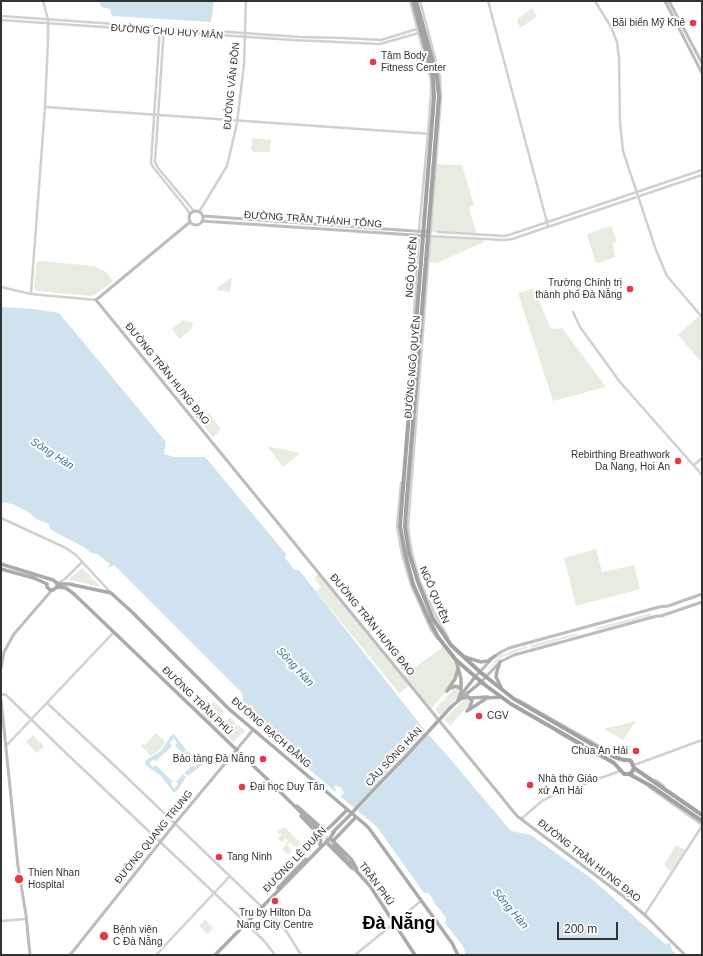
<!DOCTYPE html>
<meta charset="utf-8">
<style>
body{margin:0}
#map{position:relative;width:703px;height:956px;overflow:hidden;background:#fff;font-family:Arial,sans-serif}
canvas{display:block}
.frame{position:absolute;inset:0;border:2px solid #333;pointer-events:none}
.scale{position:absolute;left:557px;top:922px;width:61px;height:18px;box-sizing:border-box;border:2px solid #333;border-top:0;padding-left:5px;font-size:12px;line-height:14px;white-space:nowrap;color:#333;-webkit-text-stroke:3px #fff;paint-order:stroke}
</style>
<div id="map">
<canvas width="703" height="956"></canvas>
<div class="frame"></div>
<div class="scale">200 m</div>
</div>
<script>
const ctx = document.querySelector('canvas').getContext('2d');
ctx.lineJoin = 'round';
function paint(path, color) {
  ctx.fillStyle = color;
  ctx.fill(path, 'evenodd');
}
function toPath(rows) {
  const path = new Path2D();
  for (const r of rows) {
    if (r.length === 3) {
      path.moveTo(r[0] + r[2], r[1]);
      path.arc(r[0], r[1], r[2], 0, 2 * Math.PI);
      continue;
    }
    path.moveTo(r[0], r[1]);
    for (let i = 2; i < r.length; i += 2) path.lineTo(r[i], r[i + 1]);
  }
  return path;
}
function stroke(path, color, width, dash) {
  ctx.strokeStyle = color;
  ctx.lineWidth = width;
  ctx.lineCap = dash ? 'butt' : 'round';
  ctx.setLineDash(dash || []);
  ctx.stroke(path);
}
function write(font, color, halo, rows, align = 'center') {
  ctx.font = font + ' Arial,sans-serif';
  ctx.lineWidth = 4;
  ctx.setLineDash([]);
  ctx.textBaseline = 'middle';
  ctx.strokeStyle = halo;
  ctx.fillStyle = color;
  for (const [text, x, y, turn = 0] of rows) {
    ctx.save();
    ctx.translate(x, y);
    ctx.rotate((+turn || 0) * Math.PI / 180);
    ctx.textAlign = isNaN(turn) ? turn : align;
    if (halo) ctx.strokeText(text, 0, 0);
    ctx.fillText(text, 0, 0);
    ctx.restore();
  }
}
paint(toPath([
 [532,8,537,16,520,28,517,19],
 [254,138,271,140,270,152,253,152,251,149,252,140],
 [436,164,462,165,474,205,469,208,477,235,431,232],
 [611,226,617,242,613,243,615,257,599,263,595,261,587,234],
 [430,236,484,239,484,242,437,263,429,262],
 [39,261,95,266,106,272,113,281,95,295,89,296,37,291,34,288,36,265,37,263],
 [230,278,232,278,230,292,217,290,217,288],
 [534,288,551,329,562,328,606,387,553,401,518,293],
 [699,316,702,319,702,363,678,335],
 [183,320,193,323,192,328,180,339,172,329],
 [209,413,221,429,213,437,200,421,201,419],
 [268,447,283,449,300,453,283,467],
 [596,549,602,572,634,565,640,589,576,606,564,558],
 [82,568,101,587,70,580,69,579],
 [318,574,409,686,399,693,316,591,321,587,314,578],
 [651,613,652,616,596,630,595,628],
 [577,633,578,635,531,648,530,645],
 [445,646,459,667,457,674,447,691,430,710,403,676],
 [526,646,528,647,527,648,502,657,485,672,500,655],
 [455,688,457,688,459,692,456,699,440,715,435,709],
 [465,699,468,699,470,700,469,705,450,726,444,719],
 [214,701,224,711,211,723,202,714],
 [230,717,236,723,225,734,219,728],
 [636,721,623,740,604,729],
 [237,724,245,731,233,742,226,735],
 [156,733,165,742,160,750,151,756,141,746,143,744,145,745],
 [33,735,44,746,37,753,26,742],
 [284,827,301,843,297,847,295,847,290,842,287,845,292,851,288,855,282,849,285,846,285,844,288,841,283,837,285,840,282,843,278,838,282,834,279,834,277,832],
 [676,845,685,850,671,871,664,865],
 [205,920,213,928,208,934,199,926]
]), '#e6ecdf');
paint(toPath([
 [99,1,214,1,211,22,112,16,110,9,101,7],
 [1,307,33,309,59,313,166,442,164,454,174,457,205,457,286,554,285,558,295,570,299,570,426,732,445,753,511,831,531,835,592,879,665,944,669,943,671,945,672,950,677,955,466,955,463,946,445,923,446,918,438,907,435,904,429,893,424,893,377,827,340,796,344,793,340,787,334,786,337,793,290,753,289,748,271,733,266,733,238,709,241,705,239,703,242,703,243,697,242,693,114,565,108,568,110,564,97,554,90,552,84,547,62,536,50,529,48,523,38,520,27,511,12,504,1,502],
 [174,734,186,750,183,753,175,746,177,743,174,738,170,743,172,746,156,761,153,760,149,763,153,767,156,765,172,781,171,784,174,789,178,784,176,782,183,774,186,777,177,791,174,793,161,776,147,766,145,764,146,760,161,751,171,736],
 [187,751,203,763,201,766,188,776,184,773,192,766,195,767,200,763,195,760,191,761,184,754]
]), '#cfe2ee');
paint(toPath([
 [427,729,430,733,356,812,353,809]
]), '#fff');
stroke(toPath([
 [322,833,333,845]
]), '#d6d6d6', 3.5, [3.5, 2]);
stroke(toPath([
 [410,1,431,81,431,95,428,133,419,231],
 [420,1,440,76,441,96,408,527,412,553,420,582,436,616,448,637],
 [488,1,548,226],
 [595,1,611,27,617,42,619,58,620,122,623,151,656,250,667,276,702,317],
 [1,16,300,37,343,38,381,40,420,28],
 [1,20,293,40,380,44,422,32],
 [160,27,151,163,153,167,186,208,190,214],
 [164,27,155,162,158,168,194,211],
 [45,107,431,134],
 [199,212,227,166,237,123,244,64,246,1],
 [438,232,504,236,509,235,702,170],
 [430,236,504,240,512,239,702,175],
 [1,287,31,294,96,300],
 [31,294,45,107,48,40,48,19,43,1],
 [573,312,580,327,620,382,702,475],
 [407,418,419,235],
 [694,465,702,458],
 [401,483,397,526,402,555,411,585,431,630,438,639],
 [1,518,66,548,76,555,111,593],
 [57,583,65,579,82,562],
 [1,694,6,695,67,754,245,922,265,942,275,955],
 [519,700,607,750,608,753],
 [47,703,117,768,285,929,301,955],
 [557,732,596,755,600,755],
 [6,746,114,632],
 [634,765,702,740],
 [653,781,656,780,664,786],
 [648,786,650,788,702,825],
 [521,819,542,801,551,796,620,771],
 [645,914,702,826],
 [1,921,26,919],
 [156,955,230,876],
 [355,955,421,901]
]), '#d0d0d0', 2.5);
stroke(toPath([
 [665,1,702,73],
 [669,1,702,63],
 [196,218,7],
 [203,216,428,232],
 [202,221,428,236],
 [190,222,96,300,517,816,623,896,648,918,685,955],
 [494,657,501,652,509,648,659,607,668,606,702,594],
 [1,668,4,652,14,634,52,590],
 [475,677,490,661],
 [481,682,500,662,514,655,657,616,661,616,702,602],
 [1,699,18,866,26,915,30,955],
 [70,955,177,821,253,730]
]), '#bdbdbd', 3);
stroke(toPath([
 [1,564,53,580,57,583,57,587,53,590,50,590,47,587,47,584],
 [1,569,34,578,47,584],
 [57,584,69,584,111,593,132,612,229,709,368,827,452,943,458,955],
 [57,587,66,588,74,594,266,778,322,833],
 [465,657,481,662,488,661,495,656],
 [456,660,461,679,461,692,458,700],
 [500,662,497,671,496,677,501,687],
 [449,689,456,686,461,689],
 [447,691,455,679,458,669],
 [461,695,475,677],
 [463,698,468,697,472,700,471,704,469,709],
 [470,698,488,697],
 [451,707,481,682],
 [467,711,487,698,501,697],
 [380,783,406,756],
 [297,806,325,831,331,826,347,810],
 [301,816,321,837,320,845],
 [333,832,348,817],
 [330,838,351,859,357,869],
 [333,841,356,817],
 [326,842,352,868],
 [333,845,370,886,415,955],
 [278,888,306,859],
 [215,955,330,838,334,832]
]), '#ababab', 3.5);
stroke(toPath([
 [413,1,433,77,434,97,400,526,405,554,413,584,429,620,438,637,456,660,485,685,511,704,614,763,624,774,629,774,651,786,702,821],
 [416,1,437,76,439,97,406,510,405,527,409,553,418,582,433,619,451,645,480,672,514,699,614,757,624,760,628,760,631,761,634,768,632,772,629,774],
 [634,768,702,815]
]), '#a2a2a2', 4);
stroke(toPath([
 [406,756,451,707],
 [348,817,380,783]
]), '#ababab', 3.5);
for (const [x, y, r, color] of [
 [693,23,4,"#e63946"],
 [373,62,4,"#e63946"],
 [630,289,4,"#e63946"],
 [678,461,4,"#e63946"],
 [479,716,4,"#e63946"],
 [636,751,4,"#e63946"],
 [263,759,4,"#e63946"],
 [530,785,4,"#e63946"],
 [242,787,4,"#e63946"],
 [219,857,4,"#e63946"],
 [19,879,5,"#e63946"],
 [275,901,4,"#e63946"],
 [104,936,5,"#e63946"]
]) {
  const dot = new Path2D();
  dot.arc(x, y, r, 0, 2 * Math.PI);
  ctx.fillStyle = color;
  ctx.fill(dot);
  stroke(dot, '#fff', 1.5);
}
write('10px', '#333', '#fff', [
 ["Bãi biển Mỹ Khê",685,23,"right"],
 ["Tâm Body",381,56],
 ["Fitness Center",381,68],
 ["Trường Chính trị",622,283,"right"],
 ["thành phố Đà Nẵng",622,295,"right"],
 ["Rebirthing Breathwork",670,455,"right"],
 ["Da Nang, Hoi An",670,467,"right"],
 ["CGV",487,716],
 ["Chùa An Hải",628,751,"right"],
 ["Bảo tàng Đà Nẵng",255,759,"right"],
 ["Nhà thờ Giáo",538,779],
 ["xứ An Hải",538,791],
 ["Đại học Duy Tân",250,787],
 ["Tang Ninh",227,857],
 ["Thien Nhan",28,873],
 ["Hospital",28,885],
 ["Tru by Hilton Da",275,913,"center"],
 ["Nang City Centre",275,925,"center"],
 ["Bệnh viện",113,930],
 ["C Đà Nẵng",113,942]
], 'left');
write('10px', '#333', '#fff', [
 ["ĐƯỜNG CHU HUY MÂN",167,32,4],
 ["ĐƯỜNG VÂN ĐỒN",232,86,-84],
 ["ĐƯỜNG TRẦN THÁNH TÔNG",313,220,4],
 ["NGÔ QUYỀN",412,267,-86],
 ["ĐƯỜNG NGÔ QUYỀN",413,367,-85],
 ["ĐƯỜNG TRẦN HƯNG ĐẠO",167,374,51],
 ["NGÔ QUYỀN",434,595,67],
 ["ĐƯỜNG TRẦN HƯNG ĐẠO",372,625,51],
 ["ĐƯỜNG TRẦN PHÚ",197,701,44],
 ["ĐƯỜNG BẠCH ĐẰNG",271,733,41],
 ["CẦU SÔNG HÀN",394,757,-47],
 ["ĐƯỜNG QUANG TRUNG",154,837,-51],
 ["ĐƯỜNG LÊ DUẨN",295,860,-46],
 ["ĐƯỜNG TRẦN HƯNG ĐẠO",589,861,38],
 ["TRẦN PHÚ",376,884,53]
]);
write('italic 11px', '#3f7597', '#fff', [
 ["Sông Hàn",52,454,33],
 ["Sông Hàn",295,667,47],
 ["Sông Hàn",510,909,50]
]);
write('bold 18px', '#000', '#fff', [
 ["Đà Nẵng",399,924]
]);
</script>
